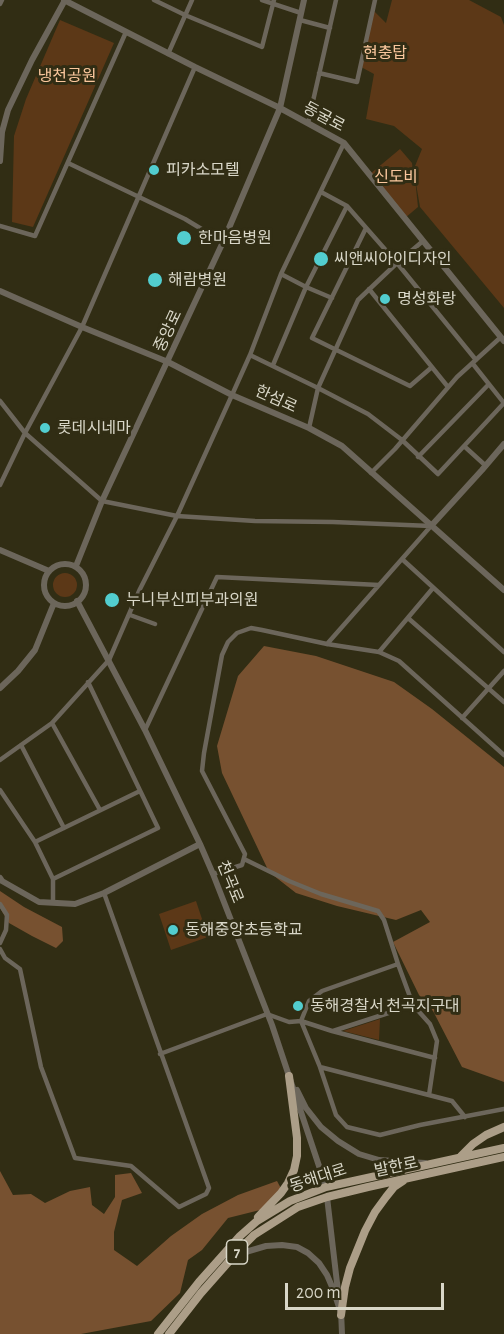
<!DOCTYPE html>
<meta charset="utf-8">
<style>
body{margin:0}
#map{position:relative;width:504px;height:1334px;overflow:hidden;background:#312d14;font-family:"Alegreya Sans",sans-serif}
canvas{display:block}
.scale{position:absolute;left:285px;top:1283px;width:159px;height:27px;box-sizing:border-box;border:3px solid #d9d7c8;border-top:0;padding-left:8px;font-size:18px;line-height:21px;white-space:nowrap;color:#d9d7c8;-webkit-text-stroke:4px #312d14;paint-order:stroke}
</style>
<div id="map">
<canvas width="504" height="1334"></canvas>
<div class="scale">200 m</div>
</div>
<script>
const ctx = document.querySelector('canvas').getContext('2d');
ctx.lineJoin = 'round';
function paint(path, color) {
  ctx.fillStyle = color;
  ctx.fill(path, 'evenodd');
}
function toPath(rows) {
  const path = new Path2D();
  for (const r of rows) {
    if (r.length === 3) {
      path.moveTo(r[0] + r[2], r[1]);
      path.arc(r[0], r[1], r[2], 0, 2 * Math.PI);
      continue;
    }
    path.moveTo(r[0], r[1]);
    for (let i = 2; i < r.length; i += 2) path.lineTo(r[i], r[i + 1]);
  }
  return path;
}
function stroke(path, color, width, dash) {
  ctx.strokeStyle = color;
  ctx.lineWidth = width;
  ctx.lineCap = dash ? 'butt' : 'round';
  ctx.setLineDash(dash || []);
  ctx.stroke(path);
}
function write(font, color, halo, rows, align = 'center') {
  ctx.font = font + ' "Alegreya Sans","Noto Sans KR",sans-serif';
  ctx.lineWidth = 6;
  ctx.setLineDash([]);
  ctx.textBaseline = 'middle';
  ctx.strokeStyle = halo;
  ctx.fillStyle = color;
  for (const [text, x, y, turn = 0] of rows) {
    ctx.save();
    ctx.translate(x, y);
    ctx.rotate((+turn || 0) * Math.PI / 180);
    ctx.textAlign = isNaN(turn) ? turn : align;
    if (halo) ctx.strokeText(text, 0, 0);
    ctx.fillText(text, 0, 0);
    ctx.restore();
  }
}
paint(toPath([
 [392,0,469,0,501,17,504,25,504,308,420,207,415,178,418,207,405,218,370,174,400,149,412,163,413,171,422,149,394,126,366,119,374,74,361,67,373,10,386,23],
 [60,20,114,43,33,227,12,222,14,136,26,99],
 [65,585,12],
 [196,901,208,937,171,950,159,914],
 [380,1019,379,1040,343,1031]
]), '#5c3817');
paint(toPath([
 [264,646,316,656,394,682,432,709,504,767,504,1082,462,1067,433,1011,419,995,393,942,430,922,421,910,396,920,337,906,296,893,269,872,222,773,217,746,238,676],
 [0,891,24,907,62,927,63,941,56,948,32,936,9,923,0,908],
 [0,1171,13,1195,31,1194,45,1203,70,1191,90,1187,92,1205,104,1214,115,1197,115,1175,131,1173,142,1193,122,1200,114,1232,114,1250,137,1266,171,1236,202,1214,238,1195,277,1181,284,1194,260,1210,228,1218,202,1250,188,1260,180,1293,151,1321,81,1334,0,1334]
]), '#775130');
stroke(toPath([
 [154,0,185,15,262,47,274,0],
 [262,0,301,13],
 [0,4,2,0],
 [300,20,330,28],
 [168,54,192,0],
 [319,73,357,82,375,0],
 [308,123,336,0],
 [68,163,185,219,223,242],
 [321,192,347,206,397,263,476,360],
 [0,226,35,236,126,32],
 [366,228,312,338,410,386,432,367],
 [281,274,306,287,347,206],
 [369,289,448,387],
 [250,355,318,388,368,414,402,440,438,474,504,403],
 [473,364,504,403],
 [273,365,306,287,332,298],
 [0,401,25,433,102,501,177,516,255,521,333,522,431,526],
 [309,428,318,388,358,300,397,263,423,241],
 [464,446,486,466],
 [418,457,489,384],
 [371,473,395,449,457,377,501,337],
 [0,485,25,433,82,327,195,67],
 [402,559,504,652],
 [130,615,155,624],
 [408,618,504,702],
 [327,644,431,526],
 [379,652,433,588],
 [462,718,504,671],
 [52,723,100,810],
 [145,730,217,577,379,585],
 [21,745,64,828],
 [0,760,52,723,109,660,140,589,177,516,232,395,250,355,281,274,344,143],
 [0,790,35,842,53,879,53,902],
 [35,842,140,791],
 [244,859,289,881,321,894,378,911,384,920,398,964],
 [213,874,242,865,245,854,202,771,204,753,222,655,228,642,237,633,251,628,262,630,327,644,379,652,399,661,504,755],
 [53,879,158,828,88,682],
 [0,904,7,915,6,930,0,943],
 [0,949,5,958,20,969,41,1067,75,1158,131,1166,179,1207,206,1194,209,1188,104,893],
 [301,1021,320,1067,336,1115,347,1127,380,1135,420,1125,504,1109],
 [301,1021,332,1031,435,1058],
 [333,1031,413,1005],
 [160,1054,267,1014,289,1022,301,1021,309,1001,322,991,398,964,413,1005,430,1024,437,1041,429,1095],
 [320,1067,452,1101,465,1117]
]), '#6c665b', 4.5);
stroke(toPath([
 [64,0,195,67,280,108,344,143,504,341],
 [0,161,2,132,8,110,32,60,65,0],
 [0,291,82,327,168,362,232,395,309,428,342,446,504,590],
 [431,526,482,470,504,444],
 [0,550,49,571],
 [65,585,21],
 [76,566,102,501,223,242,280,108,304,0],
 [77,601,145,730,200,844,213,874,272,1025,326,1187],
 [0,688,18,671,35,650,54,603],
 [0,878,2,881,39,902,75,904,104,893,200,844],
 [297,1090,306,1108,321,1127,338,1141,359,1154,379,1160,425,1163],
 [327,1197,339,1300],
 [233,1258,249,1251,266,1246,282,1245,297,1247,308,1253,319,1263,327,1275,333,1289,341,1313],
 [341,1310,342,1334]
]), '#6c665b', 6);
stroke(toPath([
 [461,1156,473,1144,486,1135,504,1127],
 [258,1217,281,1193,288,1183,294,1170,297,1156,297,1138,289,1076],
 [341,1315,345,1287,350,1268,365,1231,375,1212,386,1197,394,1187,403,1181],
 [158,1334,199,1282,240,1236,257,1221,290,1201,326,1187,504,1148],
 [169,1334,201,1293,239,1250,254,1235,298,1207,327,1197,368,1187,504,1157]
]), '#ac9e88', 8);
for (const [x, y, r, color] of [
 [154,170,6,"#52cdcf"],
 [184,238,8,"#52cdcf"],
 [321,259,8,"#52cdcf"],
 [155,280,8,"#52cdcf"],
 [385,299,6,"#52cdcf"],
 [45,428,6,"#52cdcf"],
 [112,600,8,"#52cdcf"],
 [173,930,6,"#52cdcf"],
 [298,1006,6,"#52cdcf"]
]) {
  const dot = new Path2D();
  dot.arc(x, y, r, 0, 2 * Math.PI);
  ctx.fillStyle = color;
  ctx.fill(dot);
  stroke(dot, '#312d14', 2);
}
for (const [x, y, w] of [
 [237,1252,21]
]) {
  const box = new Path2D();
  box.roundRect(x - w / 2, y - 12, w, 24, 4.5);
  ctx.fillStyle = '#312d14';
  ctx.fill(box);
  stroke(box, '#d9d7c8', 1.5);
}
write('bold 15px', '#d9d7c8', null, [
 ["7",237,1252]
]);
write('16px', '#fac79d', '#312d14', [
 ["현충탑",385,53],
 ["냉천공원",67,76],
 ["신도비",396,177]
]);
write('16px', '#d9d7c8', '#312d14', [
 ["동굴로",324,117,28],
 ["중앙로",168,331,-65],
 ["한섬로",276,399,24],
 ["천곡로",230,882,68],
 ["발한로",396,1167,-12],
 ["동해대로",318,1178,-18]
]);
write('16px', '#d9d7c8', '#312d14', [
 ["피카소모텔",166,170],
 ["한마음병원",198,238],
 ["씨앤씨아이디자인",334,259],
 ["해람병원",168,280],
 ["명성화랑",397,299],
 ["롯데시네마",57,428],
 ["누니부신피부과의원",126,600],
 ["동해중앙초등학교",185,930],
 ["동해경찰서 천곡지구대",310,1006]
], 'left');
</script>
